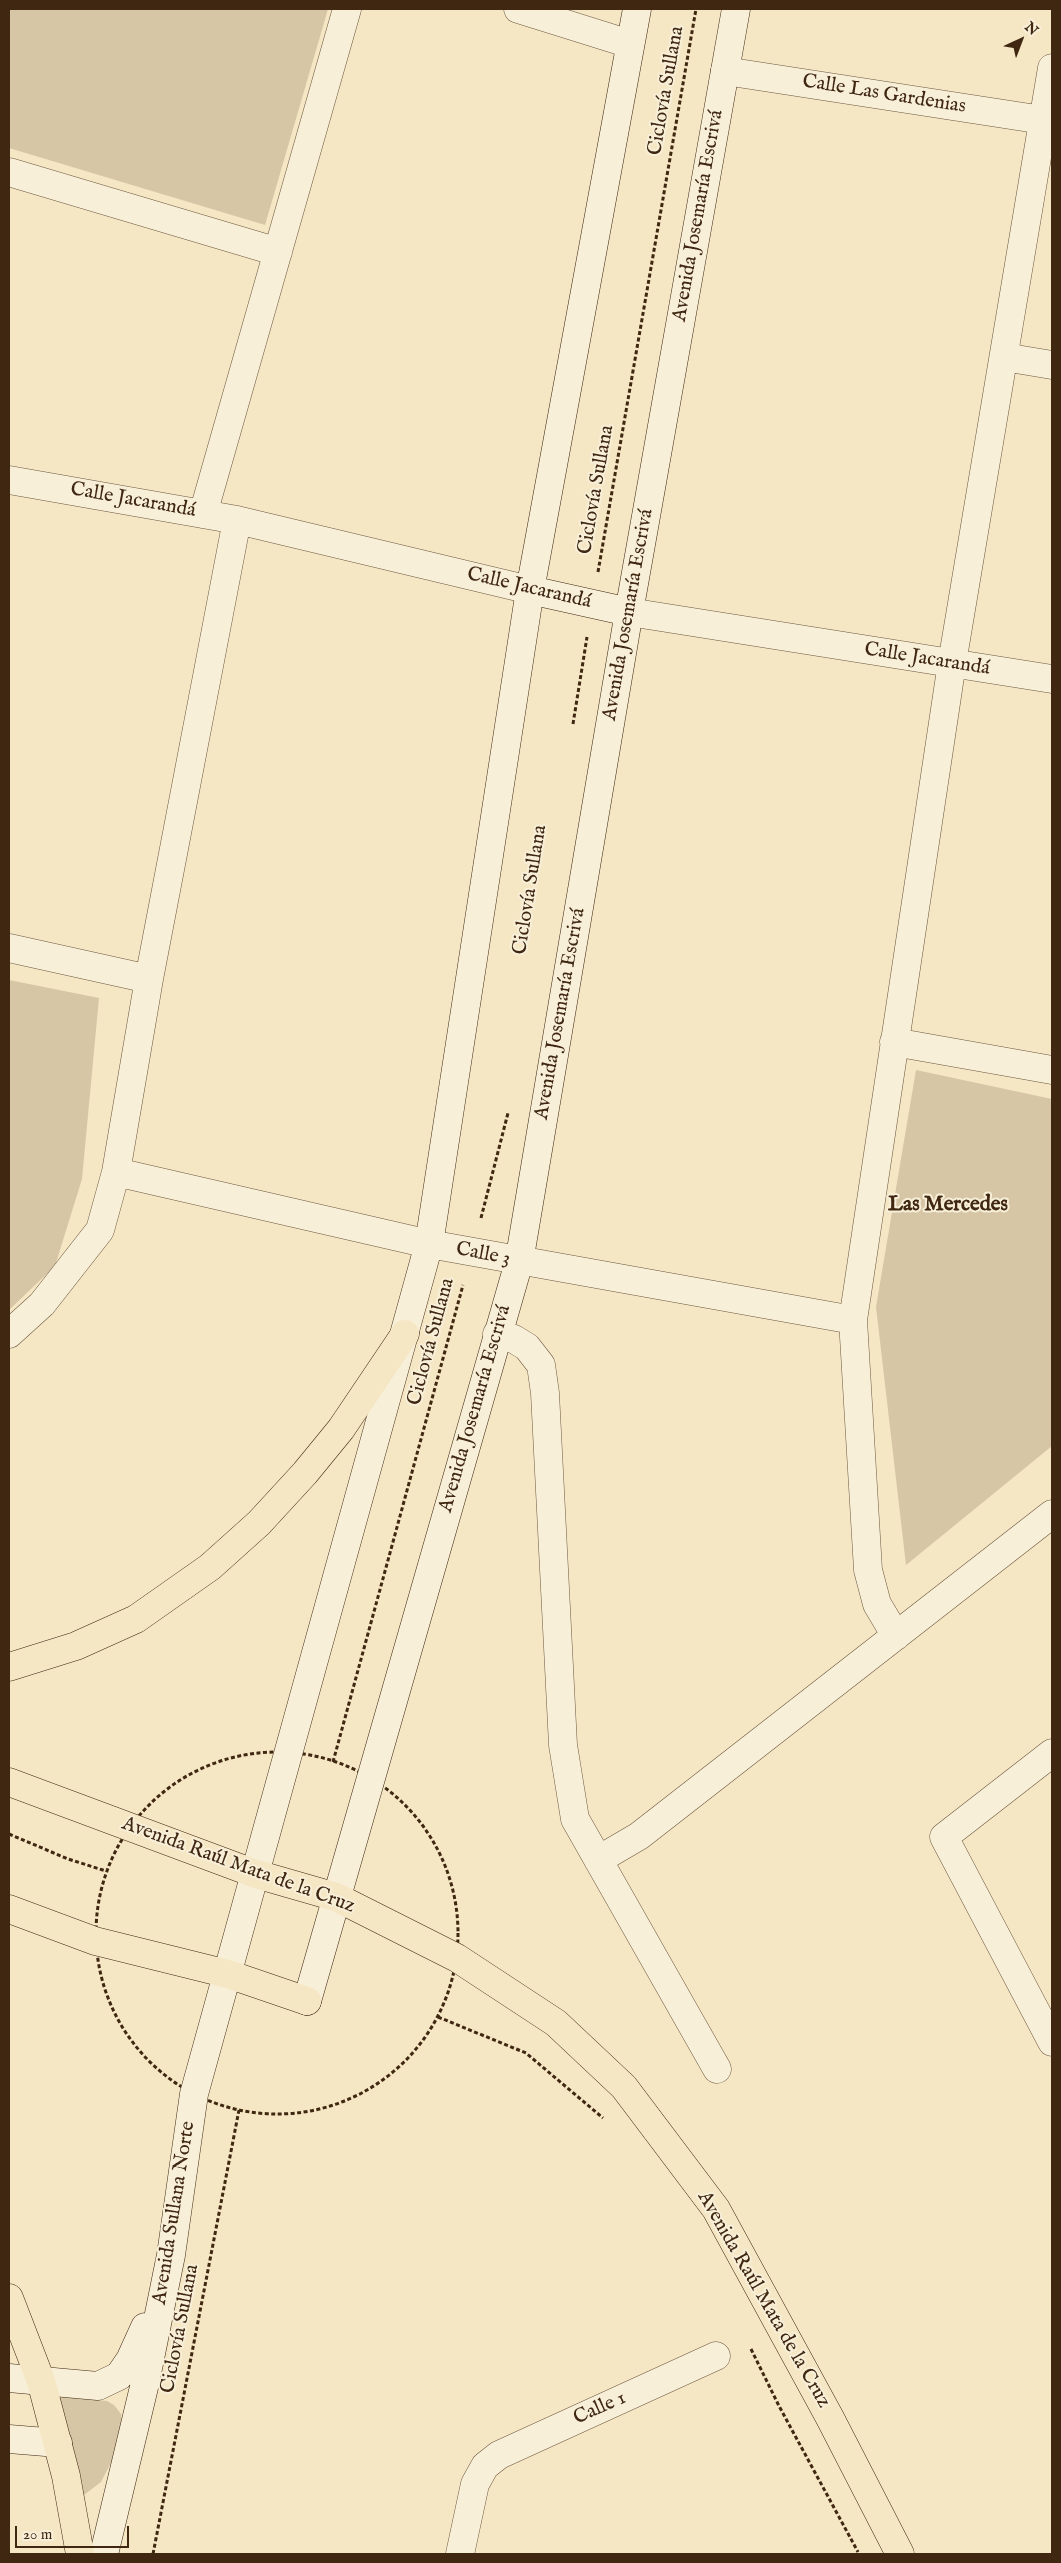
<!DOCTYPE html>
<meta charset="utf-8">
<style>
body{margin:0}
#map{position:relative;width:1061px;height:2563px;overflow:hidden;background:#f5e6c4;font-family:"IM FELL English",serif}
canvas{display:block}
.frame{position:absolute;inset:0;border:10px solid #3f2711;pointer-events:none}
.north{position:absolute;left:996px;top:15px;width:50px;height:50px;-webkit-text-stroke:4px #f8efd9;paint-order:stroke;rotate:43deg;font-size:14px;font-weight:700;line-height:20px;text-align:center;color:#3f2711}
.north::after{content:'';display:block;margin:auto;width:18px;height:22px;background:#3f2711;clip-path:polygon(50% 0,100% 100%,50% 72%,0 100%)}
.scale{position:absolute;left:15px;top:2526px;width:114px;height:22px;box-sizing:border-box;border:2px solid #3f2711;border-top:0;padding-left:6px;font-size:15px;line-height:18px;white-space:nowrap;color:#3f2711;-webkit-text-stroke:4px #f8efd9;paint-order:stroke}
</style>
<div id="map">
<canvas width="1061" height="2563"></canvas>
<div class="frame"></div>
<div class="north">N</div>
<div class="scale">20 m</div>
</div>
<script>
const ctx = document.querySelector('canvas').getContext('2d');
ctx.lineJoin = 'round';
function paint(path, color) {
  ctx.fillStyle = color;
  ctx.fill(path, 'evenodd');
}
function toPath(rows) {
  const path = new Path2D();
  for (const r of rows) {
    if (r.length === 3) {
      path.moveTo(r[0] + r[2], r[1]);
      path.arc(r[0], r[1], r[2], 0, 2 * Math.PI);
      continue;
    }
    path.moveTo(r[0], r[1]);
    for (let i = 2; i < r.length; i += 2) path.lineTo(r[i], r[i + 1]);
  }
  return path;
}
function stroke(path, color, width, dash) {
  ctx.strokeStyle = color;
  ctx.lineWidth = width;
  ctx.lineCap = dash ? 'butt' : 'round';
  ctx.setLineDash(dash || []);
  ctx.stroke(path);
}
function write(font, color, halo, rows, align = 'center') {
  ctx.font = font + ' "IM FELL English",serif';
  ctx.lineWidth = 4;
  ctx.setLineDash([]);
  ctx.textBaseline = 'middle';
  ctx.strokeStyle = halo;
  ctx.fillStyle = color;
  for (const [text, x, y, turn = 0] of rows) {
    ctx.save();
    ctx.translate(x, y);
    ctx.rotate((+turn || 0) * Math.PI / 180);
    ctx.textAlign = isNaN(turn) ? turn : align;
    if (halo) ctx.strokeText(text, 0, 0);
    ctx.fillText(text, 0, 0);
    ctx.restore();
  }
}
paint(toPath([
 [9,9,328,9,265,225,9,148],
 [9,980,99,998,82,1179,55,1266,9,1310],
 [916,1070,1052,1099,1052,1446,906,1565,876,1307],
 [65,2396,107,2401,114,2405,121,2414,122,2427,117,2451,101,2482,84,2495,78,2495,58,2399]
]), '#d6c6a6');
const street = toPath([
 [518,9,630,44],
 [725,71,1043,120],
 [9,172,278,252],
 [1004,357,1052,365],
 [9,480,237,520,530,590],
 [203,514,347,9],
 [629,612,1052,679],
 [9,948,149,979],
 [894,1042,1052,1070],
 [116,1172,429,1244,853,1320],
 [9,1334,42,1304,100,1230,116,1172,149,979,237,520],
 [497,1334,514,1339,527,1347,541,1365,545,1393,563,1745,575,1819,717,2069],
 [896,1636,877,1604,868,1570,853,1320,952,663,1052,68],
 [1052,1753,944,1837,1052,2042],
 [598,1860,639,1836,1052,1514],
 [460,2554,475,2484,485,2466,499,2455,716,2356]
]);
const secondary = toPath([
 [530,590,629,612],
 [307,2001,519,1262,629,612,736,9],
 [9,2378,98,2386,119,2376,130,2360,145,2327],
 [9,2439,58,2443],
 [104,2554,145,2383,171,2255,194,2094,429,1244,530,590,637,9]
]);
const primary = toPath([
 [9,1667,76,1646,136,1619,210,1567,259,1523,305,1473,341,1429,405,1334],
 [9,1782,256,1874,336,1897,457,1958,556,2023,624,2087,716,2209,830,2418,900,2554],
 [9,1909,95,1941,228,1974,307,2001],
 [9,2298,41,2381,66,2476,80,2554]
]);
stroke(street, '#6c573e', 29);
stroke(secondary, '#3f2711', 29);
stroke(primary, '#3f2711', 29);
stroke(toPath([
 [598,572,696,9],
 [573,724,587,637],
 [481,1218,508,1113],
 [277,1933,181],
 [333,1762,463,1285],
 [9,1834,68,1859,106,1871],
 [438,2017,526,2053,603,2118],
 [751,2349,779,2406,858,2552],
 [153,2554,239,2110]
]), '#3f2711', 3, [4, 2.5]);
stroke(street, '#f8efd9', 28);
stroke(secondary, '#f8efd9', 28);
stroke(primary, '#f5e6c4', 28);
write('20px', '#3f2711', '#f8efd9', [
 ["Ciclovía Sullana",667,91,-80],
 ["Calle Las Gardenias",884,95,9],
 ["Avenida Josemaría Escrivá",699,216,-80],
 ["Ciclovía Sullana",597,490,-80],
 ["Calle Jacarandá",133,501,10],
 ["Calle Jacarandá",529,589,13],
 ["Avenida Josemaría Escrivá",629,615,-80],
 ["Calle Jacarandá",927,660,9],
 ["Ciclovía Sullana",531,890,-81],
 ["Avenida Josemaría Escrivá",561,1014,-80],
 ["Calle 3",483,1255,11],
 ["Ciclovía Sullana",432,1342,-75],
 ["Avenida Josemaría Escrivá",476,1409,-74],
 ["Avenida Raúl Mata de la Cruz",238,1866,20],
 ["Avenida Sullana Norte",175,2213,-81],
 ["Avenida Raúl Mata de la Cruz",763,2300,60],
 ["Ciclovía Sullana",181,2329,-79],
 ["Calle 1",600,2409,-24]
]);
write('bold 21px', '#3f2711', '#f8efd9', [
 ["Las Mercedes",948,1206]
]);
</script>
